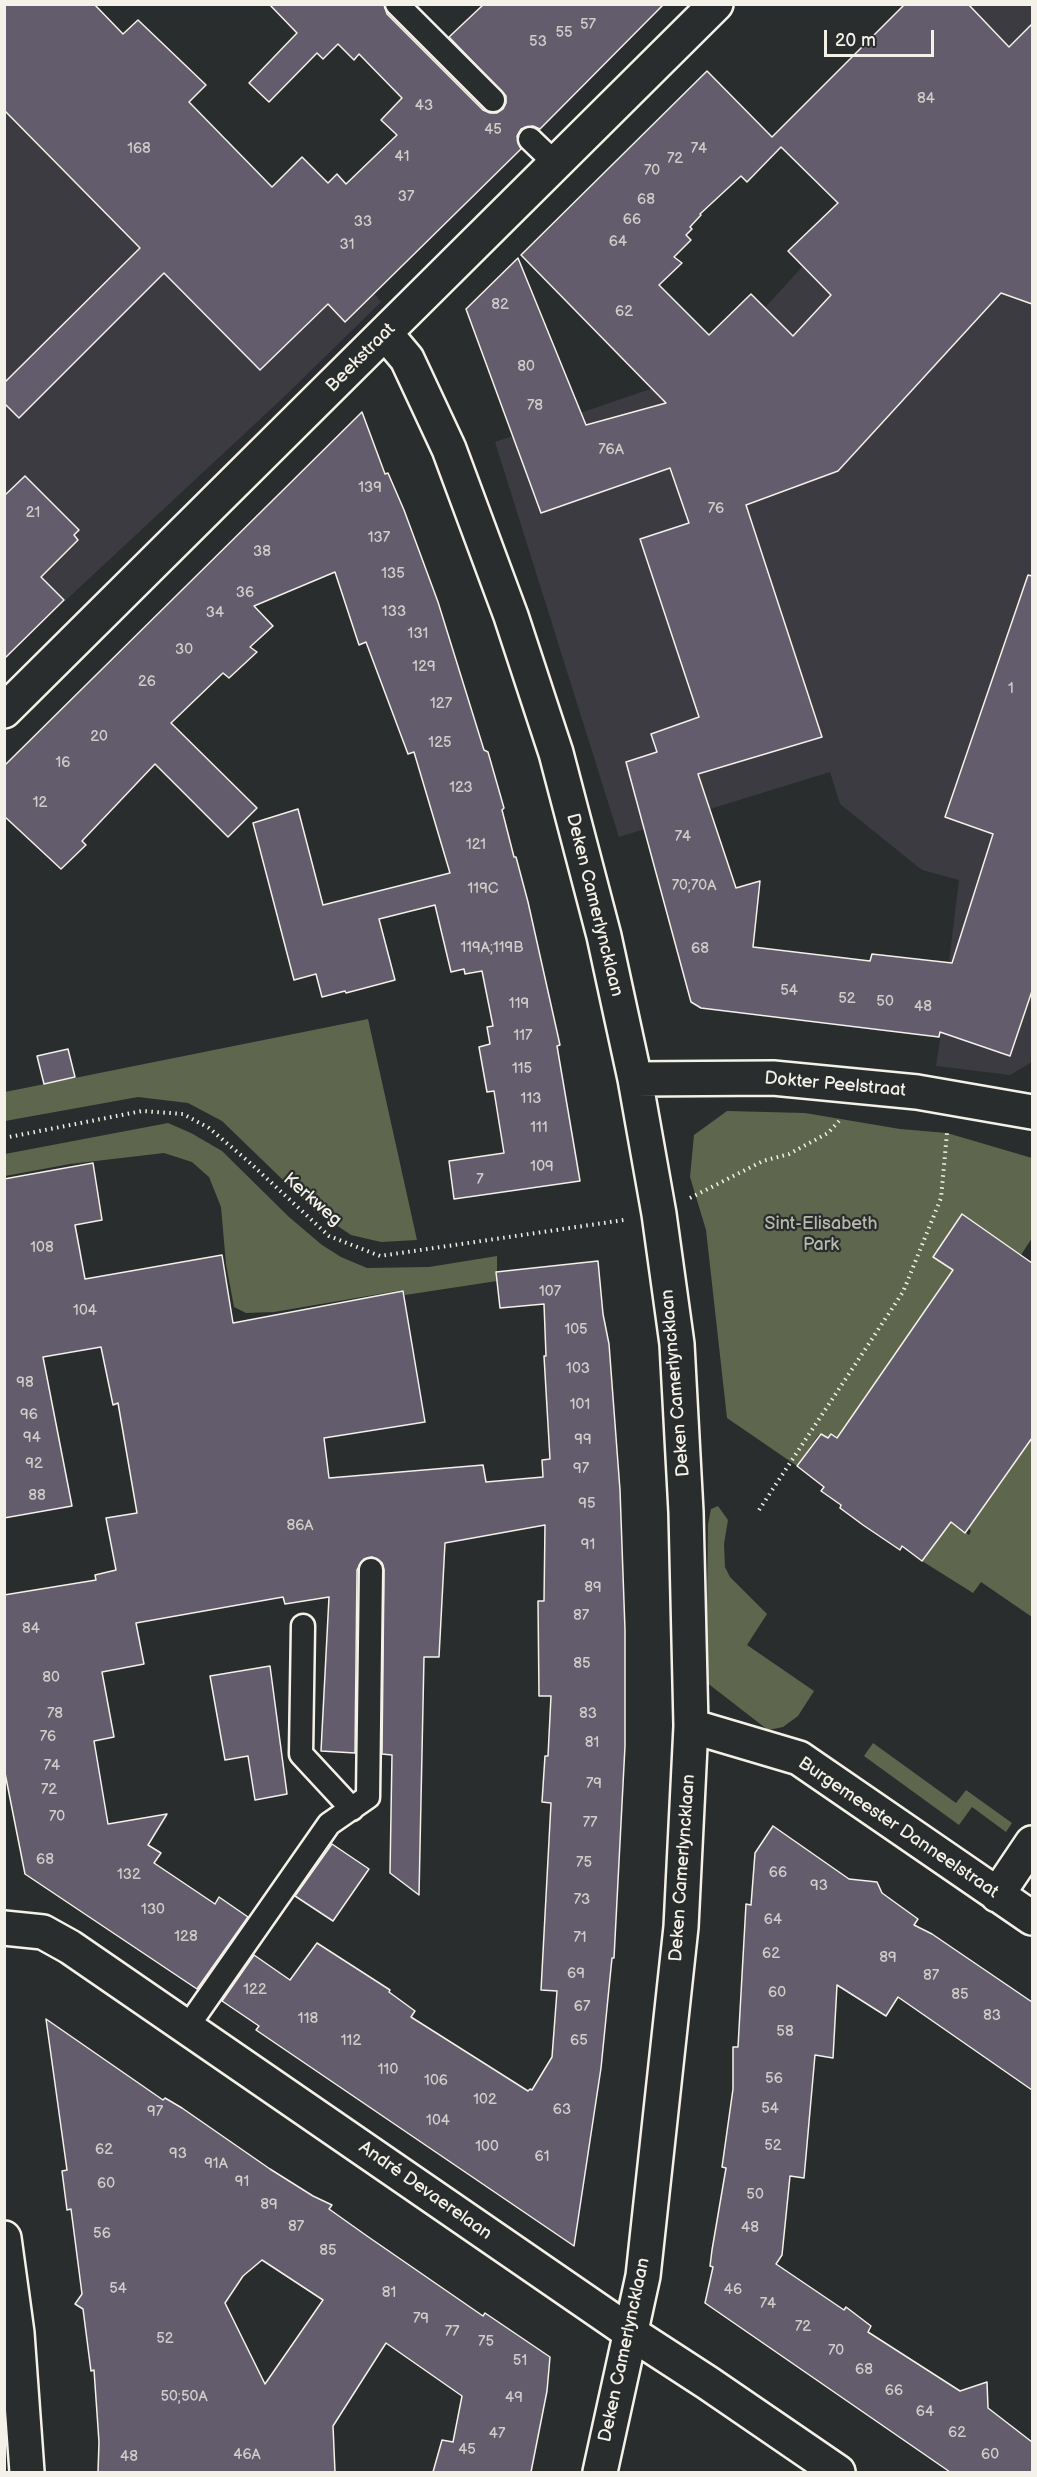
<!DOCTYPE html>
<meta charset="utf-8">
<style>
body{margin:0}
#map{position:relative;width:1037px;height:2477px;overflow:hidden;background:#2a2d2e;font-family:"Balsamiq Sans",sans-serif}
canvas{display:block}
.frame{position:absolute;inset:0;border:6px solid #f4f1e8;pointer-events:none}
.scale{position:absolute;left:824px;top:30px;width:110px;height:27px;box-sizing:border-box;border:3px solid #f4f1e8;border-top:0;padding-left:8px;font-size:18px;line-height:21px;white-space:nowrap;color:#f4f1e8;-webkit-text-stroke:4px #2a2d2e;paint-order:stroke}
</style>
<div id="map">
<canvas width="1037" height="2477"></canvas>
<div class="frame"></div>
<div class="scale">20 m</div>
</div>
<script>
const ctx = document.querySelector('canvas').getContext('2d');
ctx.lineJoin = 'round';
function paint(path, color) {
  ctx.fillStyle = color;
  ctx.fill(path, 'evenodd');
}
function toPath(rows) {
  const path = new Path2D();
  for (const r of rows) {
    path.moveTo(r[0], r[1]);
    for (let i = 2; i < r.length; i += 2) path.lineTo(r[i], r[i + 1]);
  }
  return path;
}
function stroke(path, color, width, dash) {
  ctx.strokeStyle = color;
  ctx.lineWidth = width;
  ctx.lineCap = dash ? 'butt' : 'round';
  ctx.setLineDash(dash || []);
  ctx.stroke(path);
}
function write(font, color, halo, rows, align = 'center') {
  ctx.font = font + ' "Balsamiq Sans",sans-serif';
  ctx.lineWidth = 4.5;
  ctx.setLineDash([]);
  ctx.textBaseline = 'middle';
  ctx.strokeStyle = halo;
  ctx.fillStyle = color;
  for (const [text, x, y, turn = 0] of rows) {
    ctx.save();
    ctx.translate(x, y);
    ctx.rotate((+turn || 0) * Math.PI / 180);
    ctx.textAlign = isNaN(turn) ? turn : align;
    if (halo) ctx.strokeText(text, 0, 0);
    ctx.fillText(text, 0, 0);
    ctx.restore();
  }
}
paint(toPath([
 [4,5,374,293,381,302,287,394,65,601,5,540],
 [968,5,1032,5,1032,69,1009,47],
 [1032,174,1032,1062,1010,1075,936,1066,952,963,949,962,959,880,922,870,840,804,830,772,619,837,495,442,709,369,803,266,990,215]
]), '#3b3b41');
paint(toPath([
 [368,1019,417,1240,381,1242,351,1235,314,1210,222,1121,188,1103,138,1097,5,1121,5,1092],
 [727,1111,805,1113,900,1129,947,1133,1032,1158,1032,1238,1021,1255,962,1215,933,1256,953,1271,837,1438,831,1434,828,1438,819,1434,797,1466,727,1418,706,1230,690,1177,694,1135],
 [168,1123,191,1133,222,1151,289,1217,322,1245,341,1257,367,1268,429,1267,497,1256,497,1281,405,1295,403,1290,274,1312,246,1313,234,1307,226,1264,221,1207,209,1177,192,1162,164,1153,70,1164,5,1176,5,1154],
 [1032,1438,1032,1617,981,1582,973,1593,922,1561,926,1557,923,1554,947,1519,969,1535,971,1531,969,1528],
 [718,1506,728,1520,724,1544,725,1567,730,1577,767,1614,747,1645,814,1691,798,1716,783,1727,768,1730,706,1682,708,1524,711,1509],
 [873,1743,956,1803,966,1790,1012,1823,1006,1832,972,1807,959,1825,864,1756]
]), '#5e664d');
const building = toPath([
 [4,4,94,4,123,34,138,20,206,85,189,102,272,187,302,157,328,183,337,174,346,184,397,135,381,120,402,98,359,54,354,60,338,44,323,59,317,53,269,102,249,83,297,33,269,4,384,4,387,14,483,110,490,113,497,113,503,109,506,103,506,96,449,37,484,4,664,4,540,129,533,126,521,129,517,136,521,149,345,322,328,304,260,370,164,273,19,418,4,403,4,383,140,248,4,110,4,4],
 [905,4,968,4,1009,47,1032,24,1032,304,1001,293,838,471,746,505,822,737,698,774,736,888,760,881,753,947,870,961,872,954,952,963,993,834,945,817,1028,575,1032,576,1032,991,1010,1056,940,1032,939,1037,701,1008,691,1002,626,762,657,752,651,734,699,717,640,539,689,523,670,468,541,513,466,309,518,258,586,425,666,403,521,255,707,71,772,137,905,4],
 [781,147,838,203,788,251,831,295,793,336,751,294,709,335,659,285,682,263,674,257,691,240,686,235,692,229,690,227,701,215,700,214,741,176,747,182,781,147],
 [362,412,385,474,388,473,404,510,438,602,484,750,488,752,504,808,502,810,514,857,516,857,528,902,560,1045,557,1046,580,1181,454,1199,449,1161,504,1153,494,1091,487,1092,479,1047,490,1044,487,1027,493,1026,482,971,465,974,464,969,451,972,435,905,379,919,395,980,346,993,345,991,322,997,316,974,294,980,253,823,298,809,323,905,450,873,414,752,408,754,366,642,359,645,335,572,254,606,273,626,250,647,257,652,229,678,223,673,171,723,257,808,228,837,155,764,82,841,86,845,61,869,4,816,4,766,362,412],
 [25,476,79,530,74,535,78,540,41,577,64,600,4,659,4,496,25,476],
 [68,1049,75,1077,44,1084,37,1056,68,1049],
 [93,1163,102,1220,75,1225,85,1279,222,1255,233,1323,403,1291,425,1422,324,1438,329,1478,483,1465,486,1482,543,1477,542,1460,550,1459,544,1356,546,1356,544,1304,500,1308,496,1272,598,1261,603,1314,609,1344,620,1490,625,1630,625,1746,614,1958,612,1958,601,2068,574,2246,256,2030,259,2026,222,2001,254,1955,290,1980,317,1943,390,1990,389,1992,415,2011,411,2017,528,2091,530,2089,532,2090,552,2057,557,1991,541,1990,551,1803,542,1802,545,1756,548,1756,551,1696,539,1696,538,1601,544,1601,545,1525,445,1543,439,1657,424,1657,419,1895,390,1873,392,1755,382,1754,384,1570,382,1563,372,1557,364,1559,357,1570,355,1753,321,1751,329,1597,285,1604,283,1597,136,1623,144,1664,102,1672,114,1737,94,1741,108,1824,167,1814,148,1845,161,1853,154,1863,215,1904,219,1897,248,1917,197,1989,25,1874,4,1768,4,1595,96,1580,95,1575,116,1570,106,1518,137,1513,118,1403,113,1405,101,1347,43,1357,72,1506,4,1518,4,1179,93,1163],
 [962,1214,1032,1263,1032,1438,965,1533,951,1522,922,1561,902,1546,900,1550,863,1525,840,1508,841,1505,821,1491,824,1487,797,1466,821,1434,828,1438,831,1434,837,1438,953,1270,933,1257,962,1214],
 [270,1666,287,1794,255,1800,248,1756,225,1760,210,1676,270,1666],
 [773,1826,849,1879,877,1882,882,1893,918,1919,914,1925,932,1934,1032,2002,1032,2090,898,1997,886,2016,837,1985,833,2058,815,2055,804,2178,790,2176,782,2255,776,2264,844,2310,846,2307,871,2326,868,2332,960,2391,987,2382,988,2408,1032,2442,1032,2472,950,2472,705,2303,713,2267,710,2266,712,2250,726,2168,722,2167,733,2089,733,2047,738,2047,746,1904,751,1905,755,1853,773,1826],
 [332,1844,369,1869,333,1921,295,1896,332,1844],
 [46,2019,163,2100,165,2098,182,2108,270,2169,313,2196,332,2205,329,2209,367,2236,483,2316,485,2313,550,2357,547,2391,531,2472,433,2472,442,2440,453,2442,462,2396,386,2343,333,2426,335,2472,98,2472,99,2442,94,2370,91,2371,83,2309,75,2304,82,2294,71,2209,67,2210,62,2171,67,2170,46,2019],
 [262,2260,323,2300,265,2384,225,2303,243,2276,262,2260]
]);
paint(building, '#625c6c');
stroke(building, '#f4f1e8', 1.5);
const lane = toPath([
 [397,4,493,100],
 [530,139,556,164],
 [303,1626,301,1754,352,1809],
 [188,2026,329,1824,368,1797,371,1570]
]);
const street = toPath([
 [386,334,407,359,449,449,511,616,556,753,604,936,635,1079,659,1214,677,1344,686,1512,691,1726,681,1927,643,2276,600,2472],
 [4,711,716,4],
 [635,1079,773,1078,917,1092,1032,1112],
 [691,1726,799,1758,1032,1918],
 [997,1895,1032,1843],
 [4,1928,43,1932,70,1947,631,2333,708,2383,838,2472]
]);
const primary = toPath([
 [4,2238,17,2333,27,2472]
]);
stroke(lane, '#f4f1e8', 27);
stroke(street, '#f4f1e8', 38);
stroke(primary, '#f4f1e8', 38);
stroke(toPath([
 [4,1138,142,1111,183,1114,209,1128,249,1162,329,1236,380,1256,624,1220],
 [690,1198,763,1161,789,1154,828,1133,839,1121],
 [759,1510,903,1292,941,1198,947,1133]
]), '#f4f1e8', 4, [1.5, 4.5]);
stroke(lane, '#2a2d2e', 22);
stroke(street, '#2a2d2e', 33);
stroke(primary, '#2a2d2e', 33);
write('15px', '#d0ccc9', null, [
 ["57",588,25],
 ["55",564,33],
 ["53",538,42],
 ["84",926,99],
 ["43",424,106],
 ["45",493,130],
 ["168",139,149],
 ["74",699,149],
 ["41",402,157],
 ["72",675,159],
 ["70",652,171],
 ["37",406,197],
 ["68",646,200],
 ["66",632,220],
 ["33",363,222],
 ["64",618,242],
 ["31",347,245],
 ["82",500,305],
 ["62",624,312],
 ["80",526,367],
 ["78",535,406],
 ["76A",611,450],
 ["139",370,488],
 ["76",716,509],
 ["21",33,513],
 ["137",379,538],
 ["38",262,552],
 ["135",393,574],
 ["36",245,593],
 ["133",394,612],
 ["34",215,613],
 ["131",418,634],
 ["30",184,650],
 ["129",424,667],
 ["26",147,682],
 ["1",1011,689],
 ["127",441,704],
 ["20",99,737],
 ["125",440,743],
 ["16",63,763],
 ["123",461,788],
 ["12",40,803],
 ["74",683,837],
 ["121",476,845],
 ["70;70A",694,886],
 ["119C",483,889],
 ["119A;119B",492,948],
 ["68",700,949],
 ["54",789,991],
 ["52",847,999],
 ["50",885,1002],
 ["119",519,1004],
 ["48",923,1007],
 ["117",523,1036],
 ["115",522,1069],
 ["113",531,1099],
 ["111",539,1128],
 ["109",542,1167],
 ["7",480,1180],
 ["108",42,1248],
 ["107",550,1292],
 ["104",85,1311],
 ["105",576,1330],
 ["103",578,1369],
 ["98",25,1383],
 ["101",580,1405],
 ["96",29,1415],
 ["94",32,1438],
 ["99",583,1440],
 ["92",34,1464],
 ["97",581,1469],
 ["88",37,1496],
 ["95",587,1504],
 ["86A",300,1526],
 ["91",588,1545],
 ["89",593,1588],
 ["87",581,1616],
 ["84",31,1629],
 ["85",582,1664],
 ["80",51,1678],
 ["78",55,1714],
 ["83",588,1714],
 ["76",48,1737],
 ["81",592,1743],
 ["74",52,1766],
 ["79",594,1784],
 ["72",49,1790],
 ["70",57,1817],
 ["77",590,1823],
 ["68",45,1860],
 ["75",584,1863],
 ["66",778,1873],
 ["132",129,1875],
 ["93",819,1886],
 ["73",582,1900],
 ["130",153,1910],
 ["64",773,1920],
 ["128",186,1937],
 ["71",580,1938],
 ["62",771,1954],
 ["89",888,1958],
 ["69",576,1974],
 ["87",931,1976],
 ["122",255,1990],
 ["60",777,1993],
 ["85",960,1995],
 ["67",582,2007],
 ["83",992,2016],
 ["118",308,2019],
 ["58",785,2032],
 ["112",351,2041],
 ["65",579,2041],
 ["110",388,2070],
 ["56",774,2079],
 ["106",436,2081],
 ["102",485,2100],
 ["54",770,2109],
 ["63",562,2110],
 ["97",155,2112],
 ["104",438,2121],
 ["52",773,2146],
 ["100",487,2147],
 ["62",104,2150],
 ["93",178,2154],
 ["61",542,2157],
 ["91A",216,2164],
 ["91",242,2182],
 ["60",106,2184],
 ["50",755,2195],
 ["89",269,2205],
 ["87",296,2227],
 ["48",750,2228],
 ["56",102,2234],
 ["85",328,2251],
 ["54",118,2289],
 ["46",733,2290],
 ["81",389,2293],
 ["74",768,2304],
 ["79",421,2319],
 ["72",803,2327],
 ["77",452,2332],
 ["52",165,2339],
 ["75",486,2342],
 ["70",836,2351],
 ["51",520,2361],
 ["68",864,2370],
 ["66",894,2391],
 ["50;50A",184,2397],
 ["49",514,2398],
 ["64",925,2412],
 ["62",957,2433],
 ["47",497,2434],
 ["45",467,2450],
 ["46A",247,2455],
 ["60",990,2455],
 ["48",129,2457]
]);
write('18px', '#f4f1e8', '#2a2d2e', [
 ["Beekstraat",361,358,-45],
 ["Deken Camerlyncklaan",594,905,76],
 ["Dokter Peelstraat",835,1085,5],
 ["Kerkweg",312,1200,41],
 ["Deken Camerlyncklaan",676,1383,-95],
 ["Burgemeester Danneelstraat",898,1828,34],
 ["Deken Camerlyncklaan",683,1868,-86],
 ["André Devaerelaan",425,2191,35],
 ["Deken Camerlyncklaan",625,2350,-78]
]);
write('18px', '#b8b9aa', '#2a2d2e', [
 ["Sint-Elisabeth",821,1224],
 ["Park",821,1245]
]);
</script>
